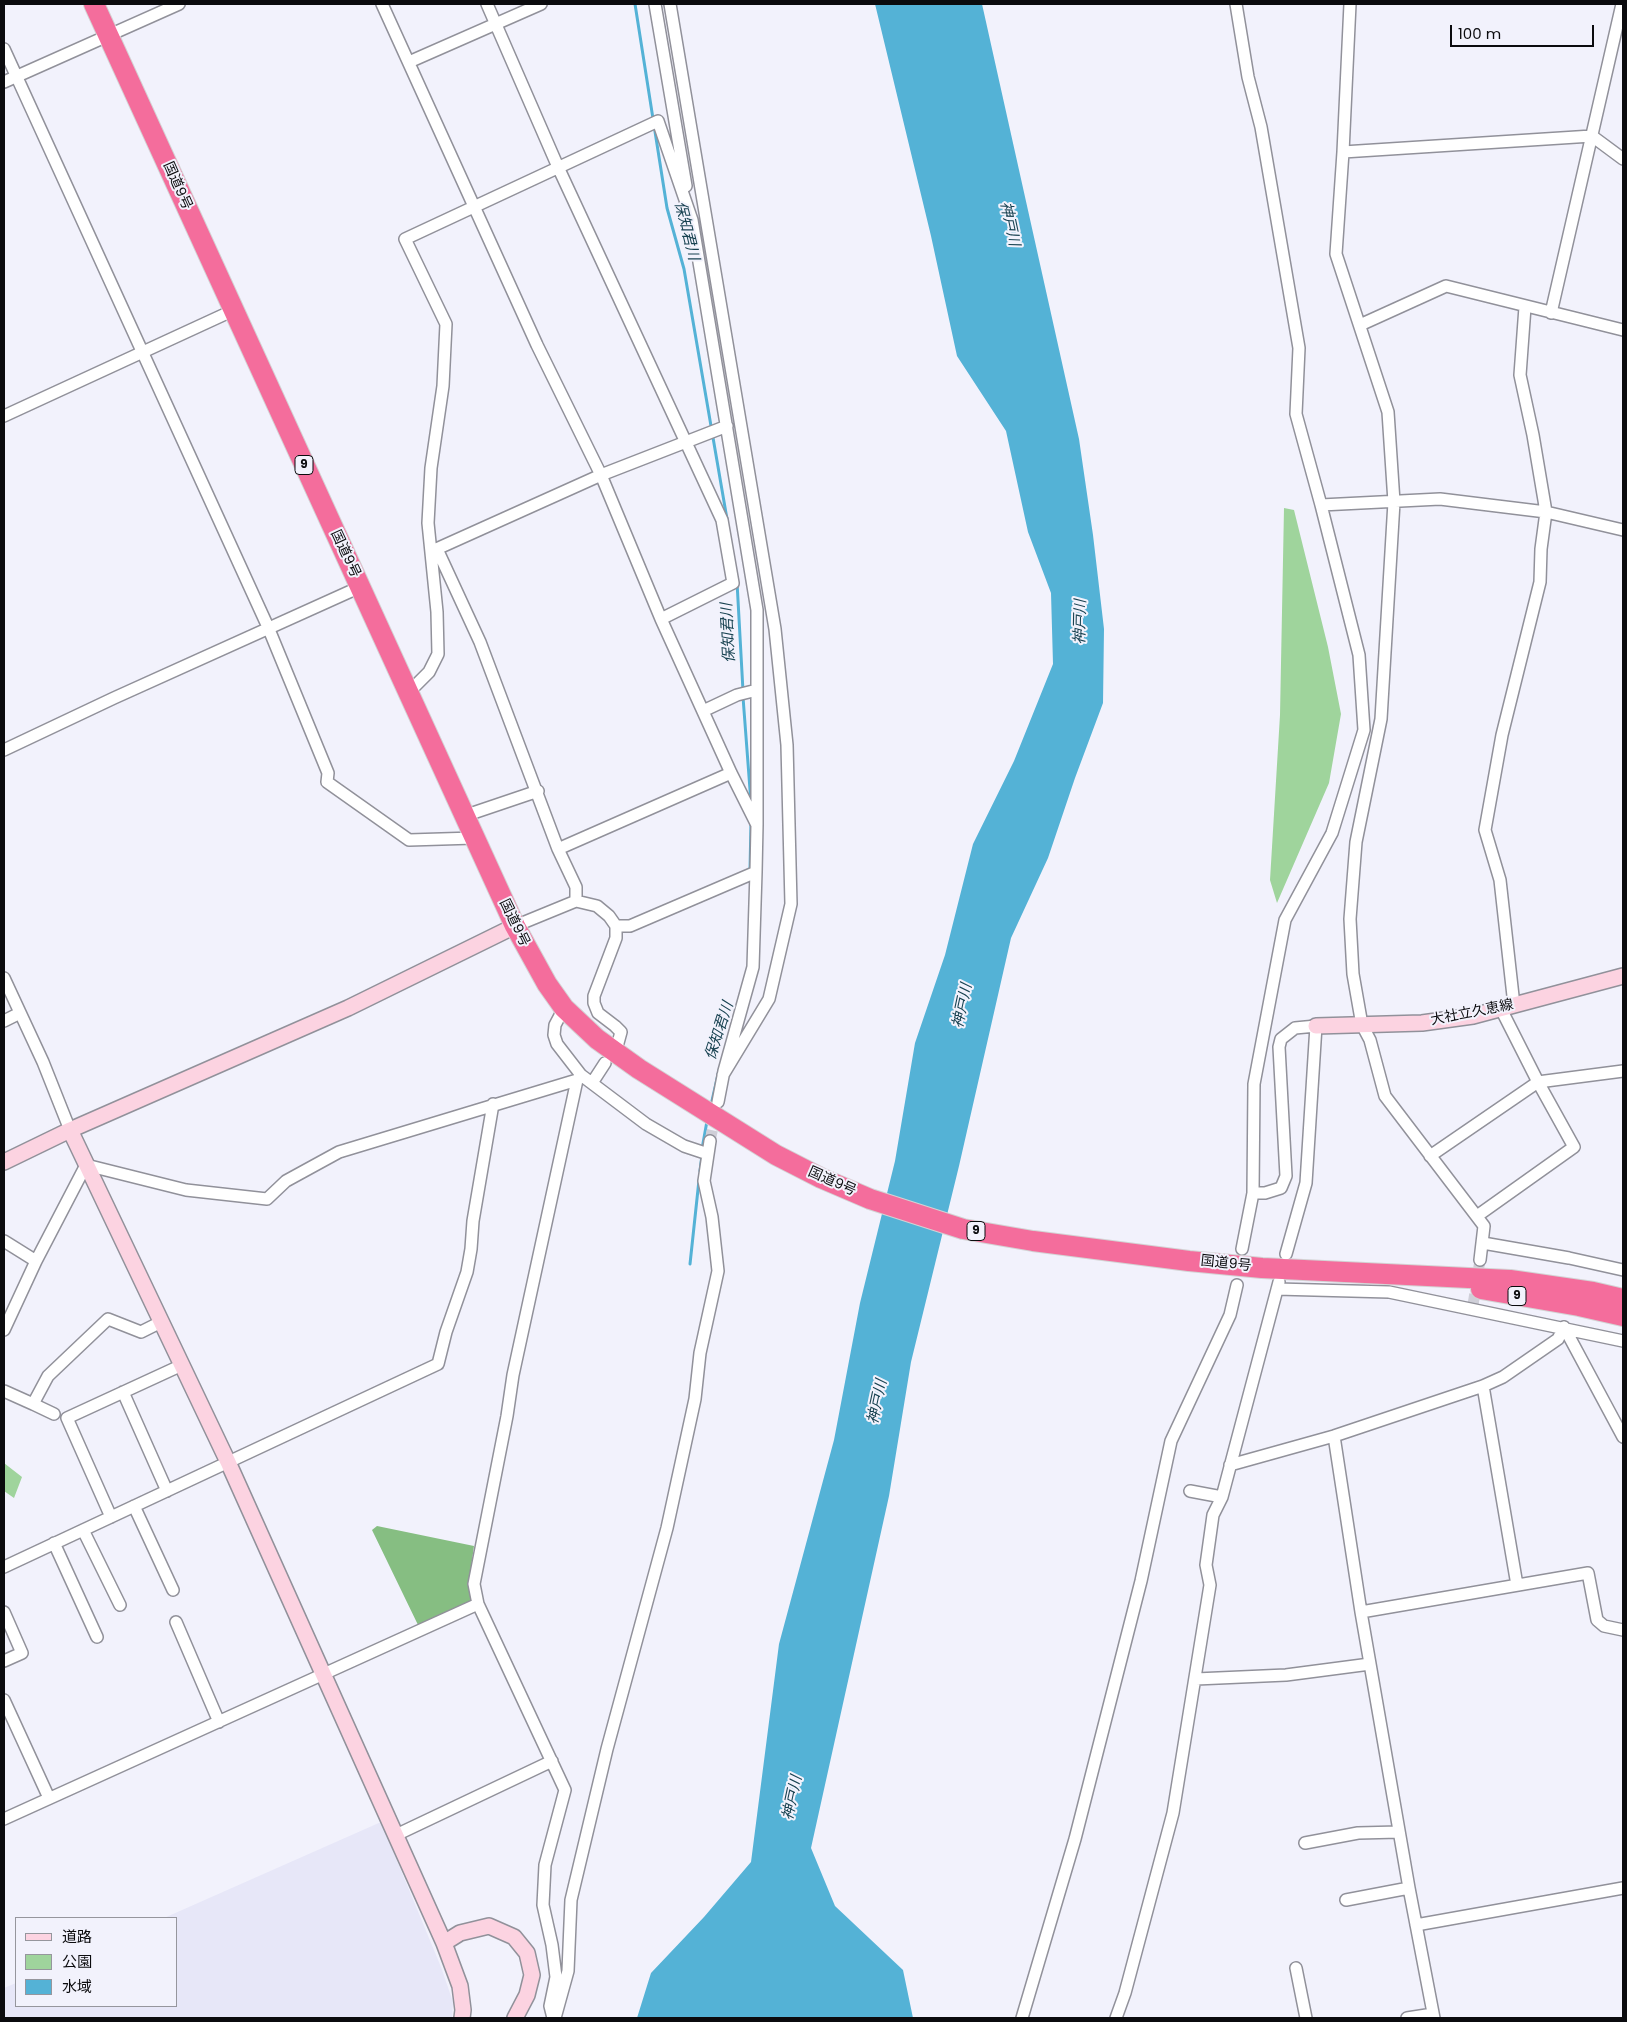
<!DOCTYPE html>
<meta charset="utf-8">
<style>
body{margin:0}
#map{position:relative;width:1627px;height:2022px;overflow:hidden;background:#f2f2fc;font-family:Poppins,"Noto Sans JP",sans-serif}
canvas{display:block}
.frame{position:absolute;inset:0;border:5px solid #0b0b0e;pointer-events:none}
.legend{position:absolute;left:15px;top:1917px;width:162px;height:90px;box-sizing:border-box;background:#f2f2fc;border:1px solid #96969d;margin:0;padding:6px 9px;list-style:none;font-size:15px;color:#0b0b0e}
.legend li{display:flex;align-items:center;gap:10px;height:25px}
.legend b{width:25px;border:1px solid #96969d}
.scale{position:absolute;left:1450px;top:25px;width:144px;height:22px;box-sizing:border-box;border:2px solid #0b0b0e;border-top:0;padding-left:6px;font-size:15px;line-height:18px;white-space:nowrap;color:#0b0b0e;-webkit-text-stroke:4px #f2f2fc;paint-order:stroke}
</style>
<div id="map">
<canvas width="1627" height="2022"></canvas>
<div class="frame"></div>
<ul class="legend">
<li><b style="height:6px;background:#fcd3e1"></b>道路</li>
<li><b style="height:14px;background:#9fd49c"></b>公園</li>
<li><b style="height:14px;background:#54b2d6"></b>水域</li>
</ul>
<div class="scale">100 m</div>
</div>
<script>
const ctx = document.querySelector('canvas').getContext('2d');
ctx.lineJoin = 'round';
function paint(path, color) {
  ctx.fillStyle = color;
  ctx.fill(path, 'evenodd');
}
function toPath(rows) {
  const path = new Path2D();
  for (const r of rows) {
    path.moveTo(r[0], r[1]);
    for (let i = 2; i < r.length; i += 2) path.lineTo(r[i], r[i + 1]);
  }
  return path;
}
function stroke(path, color, width, dash) {
  ctx.strokeStyle = color;
  ctx.lineWidth = width;
  ctx.lineCap = dash ? 'butt' : 'round';
  ctx.setLineDash(dash || []);
  ctx.stroke(path);
}
function write(font, color, halo, rows, align = 'center') {
  ctx.font = font + ' Poppins,"Noto Sans JP",sans-serif';
  ctx.lineWidth = 4;
  ctx.setLineDash([]);
  ctx.textBaseline = 'middle';
  ctx.strokeStyle = halo;
  ctx.fillStyle = color;
  for (const [text, x, y, turn = 0] of rows) {
    ctx.save();
    ctx.translate(x, y);
    ctx.rotate((+turn || 0) * Math.PI / 180);
    ctx.textAlign = isNaN(turn) ? turn : align;
    if (halo) ctx.strokeText(text, 0, 0);
    ctx.fillText(text, 0, 0);
    ctx.restore();
  }
}
paint(toPath([
 [381,1822,441,1967,453,2002,452,2018,4,2018,4,1988,16,1983,16,2006,176,2006,176,1918,164,1918]
]), '#e7e7f8');
paint(toPath([
 [1284,508,1294,510,1328,647,1341,714,1329,783,1277,903,1270,880,1280,715],
 [4,1463,22,1477,14,1498,4,1491]
]), '#9fd49c');
paint(toPath([
 [377,1526,474,1546,469,1582,473,1601,419,1627,372,1530]
]), '#86be82');
paint(toPath([
 [875,4,982,4,1079,439,1093,535,1104,629,1103,703,1075,778,1048,858,1011,938,959,1166,911,1362,889,1496,811,1848,835,1906,903,1970,913,2018,637,2018,651,1973,704,1917,751,1862,779,1644,834,1440,860,1303,895,1161,915,1043,945,955,973,844,1014,761,1053,664,1051,593,1028,532,1006,431,957,356,931,236]
]), '#54b2d6');
stroke(toPath([
 [635,4,667,208,684,269,727,519],
 [737,582,743,691],
 [743,697,751,803],
 [750,870,751,822],
 [711,1105,719,1070],
 [702,1149,707,1121],
 [700,1171,702,1155],
 [690,1264,699,1180]
]), '#54b2d6', 3);
stroke(toPath([
 [710,1141,716,1113],
 [1473,1305,1480,1260]
]), '#cfcfd8', 11, [11, 5.5]);
const street = toPath([
 [382,4,537,345,601,475,661,619,731,773,757,825,756,872,630,926,616,926],
 [487,4,558,167,722,520,733,583,661,619],
 [655,4,686,186],
 [670,4,775,629,787,745,791,904,769,999,723,1075],
 [1236,4,1248,77,1261,127,1299,348,1296,414,1321,505,1440,499,1546,512,1623,530],
 [1350,4,1343,152,1336,254,1388,412,1394,502,1381,719,1356,842,1350,919,1353,974,1362,1025,1370,1040,1385,1096,1484,1226,1480,1260],
 [4,49,268,627,328,773,327,782,409,840,474,838],
 [409,62,541,4],
 [4,82,179,4],
 [1343,152,1592,136,1623,159],
 [1551,313,1622,4],
 [1360,325,1446,286,1623,330],
 [4,416,234,310],
 [437,549,480,642,558,849],
 [432,551,601,475,727,426],
 [409,692,429,672,438,654,437,612,428,523,431,468,443,386,446,324,405,239,658,121,692,220,757,610,757,825],
 [703,711,737,695,757,690],
 [4,750,114,698,360,587],
 [464,816,538,791],
 [576,901,576,887,558,849,731,773],
 [515,926,576,901,597,906,609,916,616,926,616,938,594,996,594,1003,598,1013,615,1026,621,1032,618,1043],
 [4,978,43,1062,70,1130],
 [1514,1005,1500,880,1485,830,1502,735,1540,582,1541,549,1546,512,1533,435,1520,375,1525,307],
 [564,1008,555,1025,554,1035,557,1044,581,1075,646,1124,684,1146,708,1154],
 [4,1021,20,1013],
 [592,1083,605,1063],
 [718,1102,724,1071,753,967,756,872],
 [1430,1156,1538,1082,1623,1071],
 [1253,1193,1265,1193,1281,1188,1286,1176,1279,1047,1281,1039,1295,1028,1316,1026,1306,1183,1286,1254],
 [1477,1216,1574,1147,1538,1082,1501,1009],
 [4,1241,36,1261],
 [1483,1243,1569,1258,1623,1270],
 [1242,1249,1253,1193,1254,1084,1285,920,1332,833,1364,730,1359,655,1321,505],
 [1277,1289,1389,1292,1623,1341],
 [1564,1327,1623,1437],
 [4,1330,36,1261,86,1165,186,1190,267,1199,286,1181,339,1152,577,1080],
 [1483,1386,1517,1585],
 [4,1391,33,1404],
 [123,1392,167,1491],
 [54,1414,33,1404,48,1376,108,1319,141,1332,161,1322],
 [1334,1436,1361,1612,1409,1888,1434,2018],
 [1230,1465,1334,1436,1483,1386,1503,1377,1558,1339,1564,1327],
 [1190,1491,1222,1497],
 [134,1506,173,1590],
 [111,1517,67,1418,182,1365],
 [83,1530,120,1605],
 [54,1543,97,1637],
 [4,1567,438,1364,446,1332,467,1272,471,1249,473,1221,493,1104],
 [4,1612,22,1653,4,1661],
 [1361,1612,1588,1573,1597,1620,1604,1626,1623,1630],
 [176,1622,219,1722],
 [1196,1679,1286,1675,1370,1664],
 [4,1700,49,1798],
 [4,1819,478,1604],
 [396,1835,552,1761],
 [1305,1843,1358,1833,1399,1832],
 [1346,1900,1409,1888],
 [1416,1925,1623,1888],
 [1296,1968,1306,2018],
 [553,2018,550,2006,556,1977,552,1945,543,1905,545,1865,565,1790,478,1604,474,1584,507,1416,513,1375,577,1080,581,1075],
 [555,2018,568,1971,571,1900,607,1749,667,1528,695,1399,700,1353,718,1271,712,1217,704,1181,710,1141],
 [1022,2018,1075,1839,1141,1581,1171,1441,1230,1315,1237,1285],
 [1116,2018,1125,1993,1173,1813,1210,1585,1206,1565,1213,1515,1222,1497,1279,1282],
 [1407,2018,1433,2014]
]);
const secondary = toPath([
 [1316,1026,1422,1023,1473,1016,1623,976],
 [70,1130,228,1462,444,1943,460,1986,463,2010,462,2018],
 [4,1162,70,1130,348,1008,515,926],
 [444,1943,460,1933,489,1926,514,1937,527,1953,532,1975,527,1995,515,2018]
]);
const highway = toPath([
 [94,4,515,926,547,984,564,1008,597,1039,639,1069,776,1155,821,1178,870,1199,963,1229,1033,1241,1189,1261,1262,1268,1510,1280,1593,1292,1623,1299],
 [1481,1289,1579,1306,1623,1316]
]);
stroke(street, '#91919a', 14);
stroke(secondary, '#91919a', 18);
stroke(highway, '#d3d3d4', 22);
stroke(street, '#fff', 11);
stroke(secondary, '#fcd3e1', 15);
stroke(highway, '#f46d9c', 20);
for (const [x, y, w] of [
 [304,465,18],
 [976,1231,18],
 [1517,1296,18]
]) {
  const box = new Path2D();
  box.roundRect(x - w / 2, y - 9.5, w, 19, 4);
  ctx.fillStyle = '#f2f2fc';
  ctx.fill(box);
  stroke(box, '#0b0b0e', 1);
}
write('bold 12px', '#0b0b0e', null, [
 ["9",304,465],
 ["9",976,1231],
 ["9",1517,1296]
]);
write('14px', '#0b0b0e', '#f2f2fc', [
 ["国道9号",177,186,66],
 ["国道9号",345,554,65],
 ["国道9号",514,923,64],
 ["大社立久恵線",1472,1013,-11],
 ["国道9号",832,1182,24],
 ["国道9号",1226,1264,6]
]);
write('italic 15px', '#184251', '#f2f2fc', [
 ["神戸川",1009,224,78],
 ["保知君川",686,231,76],
 ["神戸川",1081,622,-89],
 ["保知君川",729,633,-93],
 ["神戸川",963,1006,-78],
 ["保知君川",720,1031,-72],
 ["神戸川",878,1402,-78],
 ["神戸川",793,1798,-78]
]);
</script>
